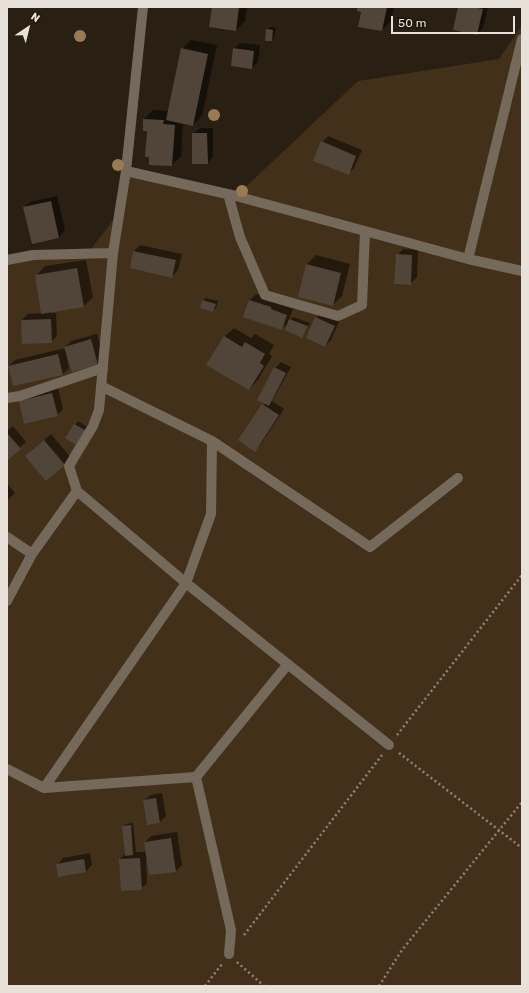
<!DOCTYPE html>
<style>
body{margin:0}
#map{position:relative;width:529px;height:993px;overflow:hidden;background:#291f13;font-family:Rubik,sans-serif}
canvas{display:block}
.frame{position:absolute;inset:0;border:8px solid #e7e1d9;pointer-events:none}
.north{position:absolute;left:8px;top:8px;width:40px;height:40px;-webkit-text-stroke:3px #1f160a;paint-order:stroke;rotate:35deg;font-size:11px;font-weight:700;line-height:16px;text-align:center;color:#e7e1d9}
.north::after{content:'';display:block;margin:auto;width:14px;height:18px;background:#e7e1d9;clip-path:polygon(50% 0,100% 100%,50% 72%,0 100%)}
.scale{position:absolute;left:391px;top:16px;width:124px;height:18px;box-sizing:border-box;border:2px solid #e7e1d9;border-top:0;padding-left:5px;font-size:12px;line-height:14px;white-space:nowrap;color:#e7e1d9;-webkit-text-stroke:3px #1f160a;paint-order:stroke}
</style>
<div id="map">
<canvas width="529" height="993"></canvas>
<div class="frame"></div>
<div class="north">N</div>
<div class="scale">50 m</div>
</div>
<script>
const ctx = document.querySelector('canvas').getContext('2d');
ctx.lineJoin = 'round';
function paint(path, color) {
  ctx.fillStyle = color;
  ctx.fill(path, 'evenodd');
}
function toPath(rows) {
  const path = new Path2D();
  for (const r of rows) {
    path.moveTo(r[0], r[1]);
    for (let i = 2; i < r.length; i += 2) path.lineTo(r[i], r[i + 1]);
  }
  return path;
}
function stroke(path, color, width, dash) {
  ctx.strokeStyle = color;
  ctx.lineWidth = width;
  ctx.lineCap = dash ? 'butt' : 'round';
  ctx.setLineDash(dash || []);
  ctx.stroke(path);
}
paint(toPath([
 [522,25,522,986,7,986,7,260,66,252,83,259,125,205,126,171,236,196,358,81,499,59]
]), '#42301a');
paint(toPath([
 [213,7,247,7,245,21,236,30],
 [358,7,394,7,391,21,382,30],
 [459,7,488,7,483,28,477,34],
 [270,27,276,28,274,37,272,40,267,30],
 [191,40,217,45,202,116,193,125,183,123,181,156,172,165,150,164,148,130,144,119,153,110,169,111,182,49],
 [240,43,260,45,258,62,252,68,234,49],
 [200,128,213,128,213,157,207,163,193,134],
 [328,136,362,150,354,168,348,174,322,142],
 [57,196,65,230,59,237,24,208,30,202],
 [140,245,182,254,178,270,172,276,131,267,134,251],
 [403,249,418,250,417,277,410,284,397,255],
 [316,255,350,264,342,296,333,305,307,264],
 [86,260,93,297,84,306,51,312,51,313,56,313,57,336,51,342,22,320,28,314,42,313,36,276,45,266],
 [256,294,277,301,276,303,293,309,288,322,293,317,310,323,304,334,301,336,290,321,282,329,245,316,250,300],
 [206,298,218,301,216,308,213,311,203,300],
 [322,311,340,320,331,340,325,346,307,338,316,318],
 [234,328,251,338,255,334,274,345,269,354,272,356,258,380,249,389,224,337],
 [97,334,104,358,98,364,68,355,66,355,69,368,63,374,13,385,9,366,15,360,66,348,65,347,71,341],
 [281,362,291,367,272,401,284,409,261,444,255,450,263,405,265,403,275,368],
 [58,387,63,409,57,415,20,401],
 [78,421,87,427,79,441,66,438],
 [13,426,26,442,7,459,7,431],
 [51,434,71,458,46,479,32,450],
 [7,484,15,493,7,501],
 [162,793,166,816,160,822,144,801,150,795],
 [133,823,136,852,146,852,145,842,151,836,177,832,182,865,176,871,146,860,147,883,141,889,120,859,125,854,123,826,126,824],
 [90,853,92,865,86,871,57,865,63,858]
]), '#0007');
paint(toPath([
 [212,7,239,7,236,31,209,27],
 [357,7,387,7,382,31,358,27,361,12,357,11],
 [458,7,472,7,483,9,477,35,453,30],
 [266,29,273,30,272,41,265,41],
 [181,48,208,54,193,126,166,120],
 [233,48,254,51,252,69,231,66],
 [143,119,164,120,163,124,175,125,172,166,149,165,149,157,145,157,147,131,143,131],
 [192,133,207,133,208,164,192,164],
 [321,141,356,156,349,175,313,161],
 [51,201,59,238,32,244,23,207],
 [133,251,176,260,172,278,130,268],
 [396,254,412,255,411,285,394,284],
 [306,264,341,273,333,306,298,297],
 [77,268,84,307,41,314,35,275],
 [202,300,216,304,213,312,200,308],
 [249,300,271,307,271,309,287,315,282,330,243,317],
 [315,317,335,326,325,347,306,338],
 [51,319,52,343,22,344,21,320],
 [289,319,308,326,302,338,285,330],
 [224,336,242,347,245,342,265,354,260,363,264,366,249,390,206,365],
 [91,339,98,365,72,372,64,347],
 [58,354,63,375,13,386,8,366],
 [274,367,286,373,269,406,257,400],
 [52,393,58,416,24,424,19,401],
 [262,404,279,415,255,452,238,440],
 [74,424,85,430,76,445,65,438],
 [7,433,21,449,7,461],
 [44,440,65,465,46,481,25,456],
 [156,798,160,823,147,825,143,800],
 [131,825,133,855,125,856,122,826],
 [171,838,176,872,149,875,144,842],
 [140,858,142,890,121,891,119,859],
 [84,859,86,872,58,877,56,864]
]), '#504538');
stroke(toPath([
 [397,735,522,575],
 [399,753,522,848],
 [244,935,382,755],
 [237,962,264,986],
 [205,986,222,964],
 [379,986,402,950,522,802]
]), '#8d857b', 2.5, [2, 3]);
stroke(toPath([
 [143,7,126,171,236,196,468,259,522,271],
 [228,194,240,237,265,295,338,316,362,305,365,231],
 [468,259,522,39],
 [7,260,33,255,113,253],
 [101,386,212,441,370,547,458,478],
 [7,398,20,396,103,368],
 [77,491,69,466,93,426,99,410,113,253,126,171],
 [7,537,32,554,77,491,186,583,389,745],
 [7,601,32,554],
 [7,769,44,788,196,777,288,664],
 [196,777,231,930,229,954],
 [44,788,186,583,211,514,212,441]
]), '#74695a', 10);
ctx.fillStyle = '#997a53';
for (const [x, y] of [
 [80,36],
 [214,115],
 [118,165],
 [242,191]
]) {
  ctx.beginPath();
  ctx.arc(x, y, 6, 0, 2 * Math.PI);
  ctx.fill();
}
</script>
